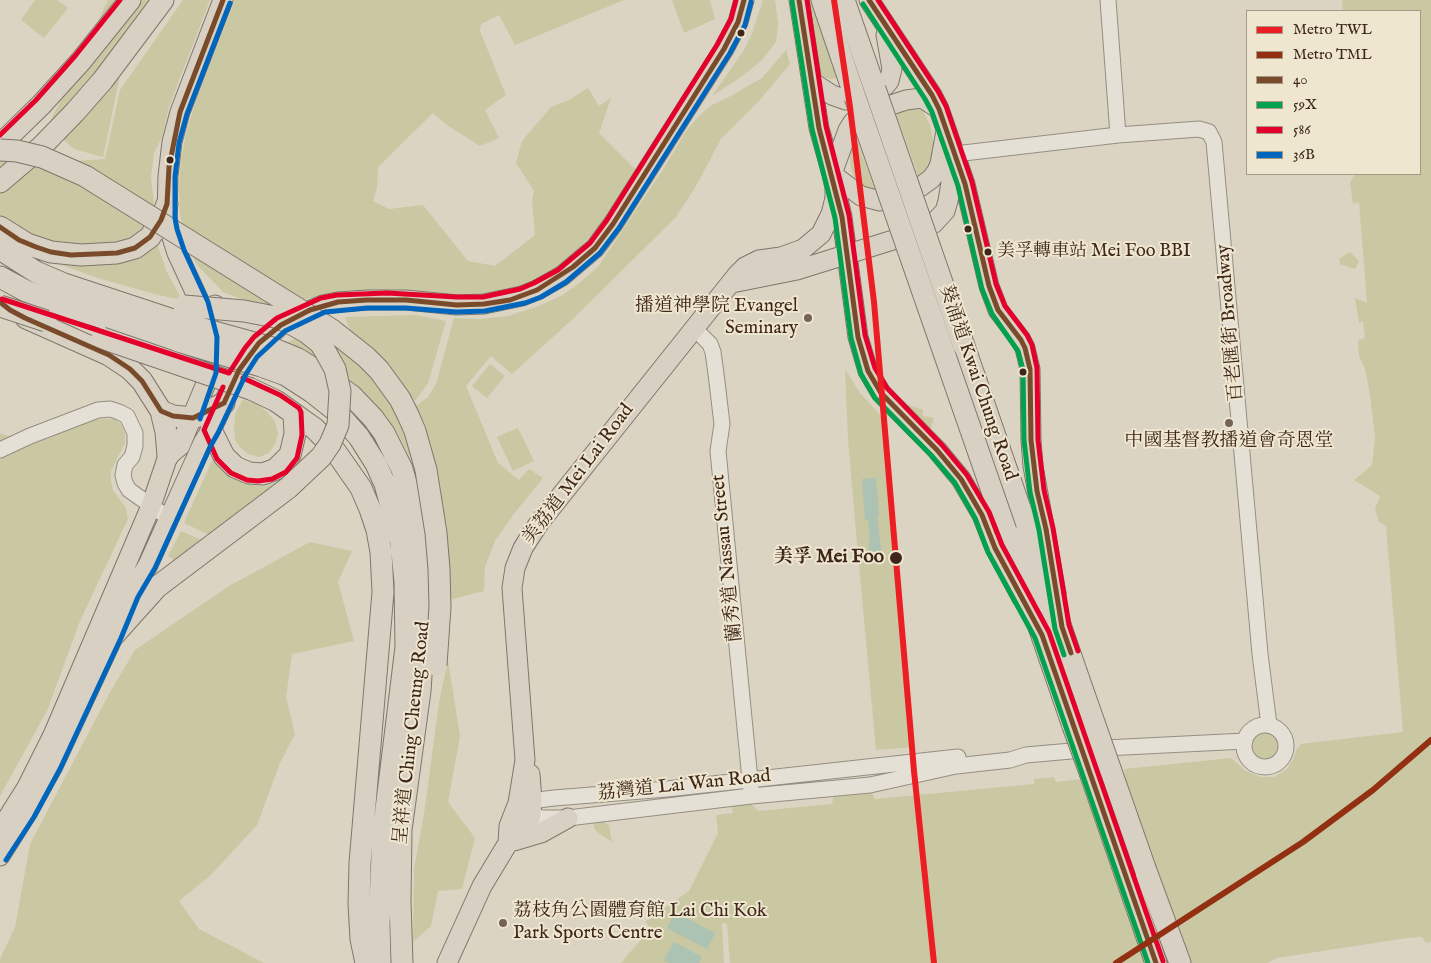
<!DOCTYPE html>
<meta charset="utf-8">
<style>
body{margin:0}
#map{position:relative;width:1431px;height:963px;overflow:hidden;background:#dcd4c2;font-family:"IM FELL English",serif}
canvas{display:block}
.legend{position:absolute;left:1246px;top:10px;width:175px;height:165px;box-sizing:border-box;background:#efe6d0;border:1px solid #a89987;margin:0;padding:6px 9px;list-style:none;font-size:15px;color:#3e261a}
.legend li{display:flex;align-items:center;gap:10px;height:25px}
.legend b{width:25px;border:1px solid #a89987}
</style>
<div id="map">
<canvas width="1431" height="963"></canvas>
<ul class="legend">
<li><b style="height:6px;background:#ed1d24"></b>Metro TWL</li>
<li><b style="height:6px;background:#923011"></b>Metro TML</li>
<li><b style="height:6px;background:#7a4b2a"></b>40</li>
<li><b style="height:6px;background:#03a04e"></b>59X</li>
<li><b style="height:6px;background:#e4002b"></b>586</li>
<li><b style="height:6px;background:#0065bd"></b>36B</li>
</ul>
</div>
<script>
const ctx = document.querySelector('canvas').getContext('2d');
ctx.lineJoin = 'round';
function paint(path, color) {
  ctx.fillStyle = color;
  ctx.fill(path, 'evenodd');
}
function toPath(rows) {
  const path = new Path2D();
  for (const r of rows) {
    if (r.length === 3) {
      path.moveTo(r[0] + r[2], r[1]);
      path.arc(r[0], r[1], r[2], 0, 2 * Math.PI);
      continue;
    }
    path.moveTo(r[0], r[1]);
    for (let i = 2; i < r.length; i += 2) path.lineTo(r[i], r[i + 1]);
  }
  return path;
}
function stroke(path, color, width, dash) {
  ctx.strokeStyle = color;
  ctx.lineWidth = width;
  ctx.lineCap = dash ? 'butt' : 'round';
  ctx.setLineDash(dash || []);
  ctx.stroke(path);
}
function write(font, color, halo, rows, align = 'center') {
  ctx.font = font + ' "IM FELL English","Noto Serif TC",serif';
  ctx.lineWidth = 4;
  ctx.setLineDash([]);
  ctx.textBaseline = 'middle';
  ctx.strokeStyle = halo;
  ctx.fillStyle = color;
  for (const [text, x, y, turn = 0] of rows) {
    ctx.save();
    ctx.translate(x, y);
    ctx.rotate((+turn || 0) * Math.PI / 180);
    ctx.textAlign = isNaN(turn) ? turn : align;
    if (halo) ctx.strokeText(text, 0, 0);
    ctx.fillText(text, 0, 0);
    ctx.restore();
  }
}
paint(toPath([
 [35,0,57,0,68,8,44,38,21,20],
 [108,0,165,0,128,37,103,157,74,149,48,126],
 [183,0,210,0,169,107,162,137,154,153,151,177,154,206,152,216,142,228,157,244,167,272,182,300,158,295,98,278,42,258,0,233,0,153,28,164,105,159,120,90],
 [235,0,624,0,515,45,499,15,481,24,480,31,506,95,485,110,499,138,480,146,447,125,433,113,378,167,377,188,373,201,389,209,423,205,468,261,495,266,535,235,532,201,534,191,516,163,522,141,551,107,569,100,588,88,599,106,611,98,599,133,636,170,603,222,576,251,551,272,515,289,495,294,476,296,330,295,276,304,254,304,223,292,197,265,189,248,180,215,179,188,181,159,186,134,195,103],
 [672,0,710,0,715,19,684,33],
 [763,0,775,0,778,24,776,42,762,60,741,77,712,96,744,50,751,36],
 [806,0,811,0,839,78,830,79,822,76,819,73],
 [1342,0,1431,0,1431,942,1426,943,1422,937,1407,938,1277,958,1268,963,730,963,727,924,722,923,724,963,621,963,651,928,645,922,689,891,718,833,716,815,733,813,732,806,748,800,758,811,832,804,835,788,869,787,875,799,1034,784,1034,779,1054,777,1056,782,1125,774,1124,769,1231,758,1246,771,1260,777,1274,777,1287,769,1294,758,1297,748,1299,748,1300,744,1403,732,1386,526,1379,522,1375,509,1380,496,1354,480,1372,465,1375,438,1370,395,1365,369,1359,356,1358,340,1365,338,1363,321,1359,323,1355,298,1367,303,1359,202,1353,204,1350,183,1355,174,1420,174,1420,11,1343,11],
 [786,50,790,64,758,102,721,139,696,186,676,217,575,317,512,374,491,356,466,386,498,463,519,480,529,469,543,478,513,515,495,541,485,567,484,591,445,601,416,469,396,430,369,397,345,374,313,355,283,344,331,322,417,405,428,397,436,384,454,318,481,319,508,316,536,307,561,296,578,284,598,267,664,168,686,131,697,118,710,106,727,98,762,78],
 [916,107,923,111,930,125,933,140,934,152,932,164,926,172,919,178,895,111],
 [854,131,875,191,864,189,855,180,851,169,849,143],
 [1350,252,1359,261,1355,269,1340,264,1339,259],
 [416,315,446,321,428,383,415,401,353,338,345,317],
 [490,364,505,376,487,398,472,386],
 [845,369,860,393,886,421,915,747,876,750,856,532,848,440],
 [243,399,257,404,266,411,274,420,278,432,275,444,269,453,259,457,248,454,240,447,235,440,234,429,235,414],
 [899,399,906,404,923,410,923,416,934,418,930,432],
 [104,419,114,419,121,424,125,433,125,443,111,471,111,481,113,490,126,508,128,519,80,621,47,711,0,796,0,433,31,445,77,420],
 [518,428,534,461,513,471,497,437],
 [215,454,241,481,253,485,266,486,279,481,214,535,207,534,184,523],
 [181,531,206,542,179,564,168,556],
 [310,542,352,551,338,582,354,641,292,654,286,697,295,734,280,763,257,825,211,875,179,901,199,929,264,963,0,963,0,959,15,927,30,844,109,694,135,650,229,586],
 [448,660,460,736,448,802,475,838,462,889,438,891,431,926,413,942,414,869,424,814,439,703],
 [1266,746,16],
 [593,817,609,825,612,842,597,832,594,828]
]), '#cac7a3');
paint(toPath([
 [876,478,879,516,877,517,883,563,875,564,874,551,869,551,868,542,870,542,868,520,865,520,862,479],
 [675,912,715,933,707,949,667,928],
 [674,942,702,957,699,963,669,963,664,960]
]), '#acc2b3');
const minor = toPath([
 [1108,0,1118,135],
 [955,154,1118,135,1199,129,1209,132,1214,142,1260,654,1269,725],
 [694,328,710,344,713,352,716,374,722,424,718,451,751,790],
 [0,450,30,436,98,410,110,409,119,412,127,416,135,433,135,446,132,457,125,465,123,475,125,483,129,490,170,519],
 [1265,746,21],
 [523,802,554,798,667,789,958,757],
 [522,808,531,814,542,818,568,818,751,796,870,785,956,766,1010,760,1026,755,1105,748,1245,741]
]);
const major = toPath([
 [799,0,819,128,832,174,842,217,858,337,868,371,881,393,937,450,961,479,982,515,995,548,1022,598],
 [869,0,932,95,939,109,965,184,989,286,998,310,1021,340,1025,348,1030,369,1031,440,1033,466,1056,593],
 [812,82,832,95,846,100],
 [885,86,889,81,892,69,886,35],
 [891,105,906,100,922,98,939,109],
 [832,174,848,130,853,122],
 [832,174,861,196,880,201],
 [920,187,931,179,937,171,940,164,946,131],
 [933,224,945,211,948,201,955,158],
 [732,283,797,270,893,240],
 [215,305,228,317,243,325,254,326,281,325],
 [0,830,27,787,53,735,151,506,168,456,180,446,207,381,211,353,209,328,201,305,177,253,170,231,167,219,168,176,172,142,180,112,223,0],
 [514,841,541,833,568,818],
 [508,843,527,827,531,814,532,801,530,774],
 [0,856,27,813,53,766,114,635,120,617,131,593,148,565,203,443,211,430,239,370,251,352,281,325,295,317,323,305,338,302,367,300,406,300,457,305,484,304,522,296,537,290,562,276,595,248,613,224,724,49,738,22,744,0],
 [447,963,482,886,508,843,509,826,518,803,525,760,512,588,515,568,523,548,539,523,737,275,745,267,759,260,781,257,803,249,821,234,831,214,835,198,835,185]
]);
const highway = toPath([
 [822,0,855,97],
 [844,0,875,89],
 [0,145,41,105,81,61,130,0],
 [0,182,41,147,75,112,103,80,163,0],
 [0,227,27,244,51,252,81,255,117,253,135,248,150,237,161,220,167,204],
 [0,249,36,272,64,284,182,323],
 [0,277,26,291,67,307,178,341],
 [26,318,109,355,130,369,142,381,161,411,166,432,168,456],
 [964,346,1076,671],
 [298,359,325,376,352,396,373,418,384,433,402,469,413,507,417,529,424,586,424,631,420,691,401,830,400,901,402,963],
 [286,375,312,392,336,411,359,437,376,464,385,484,401,542,405,582,406,647,383,834,379,924,380,963],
 [251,389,276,401,286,408,314,428,331,445,361,488,370,509,377,530,381,552,383,592,360,863,359,904,361,939,366,963],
 [161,411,173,416,193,418,205,413,224,403],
 [211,430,224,456,235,467,249,473,263,474,276,469,290,455,295,434,294,414],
 [1006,531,1073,726],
 [114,635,157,587,288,488],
 [1091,775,1156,963],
 [1146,871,1180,963]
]);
stroke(minor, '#958e82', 17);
stroke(major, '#7e766c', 21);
stroke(highway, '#7e766c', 23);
stroke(minor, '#e4e0d6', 15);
stroke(major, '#d8d0c2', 19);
stroke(highway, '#d8d0c2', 21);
const highwayBridge = toPath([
 [875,89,964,346],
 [855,97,1006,531],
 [0,150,17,151,42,157,85,176,332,330,366,357,379,370,400,399,408,415,415,431,426,470,436,533,439,569,440,607,436,665],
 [0,306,46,321],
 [184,306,244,311,275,317,288,322,306,332,320,343,325,351,335,369,340,391,338,425,330,444,321,457,288,488],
 [182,323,269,347,298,359],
 [102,338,251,389],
 [178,341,261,366,286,375],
 [1076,671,1146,871],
 [1073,726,1091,775]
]);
stroke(highwayBridge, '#7e766c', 23, []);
stroke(highwayBridge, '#d8d0c2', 21);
stroke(toPath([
 [799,0,819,128,842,217,858,337,868,371,881,393,937,450,961,479,982,515,995,548,1042,635,1156,963],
 [869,0,932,95,939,109,965,184,989,286,998,310,1021,340,1025,348,1030,369,1031,440,1037,491,1046,529,1062,627,1071,653],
 [0,227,19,240,36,247,51,252,71,255,117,253,135,248,150,237,161,220,167,204,169,167,180,112,223,0],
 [0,302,10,310,25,318,109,355,130,369,142,381,161,411,173,416,193,418,224,403],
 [224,403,239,370,259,343,281,325,310,310,338,302,367,300,406,300,457,305,484,304,510,300,537,290,573,267,595,248,613,224,724,49,738,22,744,0]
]), '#7a4b2a', 5);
stroke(toPath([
 [792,1,812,129,835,218,851,338,861,374,875,398,931,455,955,483,975,518,988,552,1035,638,1148,963],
 [863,4,925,99,932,112,958,186,982,289,992,314,1018,351,1023,370,1024,440,1030,492,1039,530,1055,629,1064,655]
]), '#03a04e', 5);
stroke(toPath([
 [807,0,826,126,849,215,865,335,875,368,887,388,942,445,967,475,989,512,1002,545,1049,632,1163,961],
 [878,0,938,91,946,106,972,182,996,284,1005,306,1027,335,1032,345,1037,368,1038,440,1044,490,1053,528,1069,625,1078,651],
 [0,135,36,100,75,56,120,0],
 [2,299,229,373,245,348,254,337,277,318,321,298,337,295,387,293,457,297,483,297,520,289,534,283,558,270,590,243,607,220,717,45,731,19,736,0],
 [223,387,204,430,217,459,231,473,247,480,258,481,272,479,286,472,297,458,302,435,301,412,299,408,280,395,243,378]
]), '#e4002b', 5);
stroke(toPath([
 [200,419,216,373,217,337,208,302,184,250,177,229,175,218,175,177,179,143,187,114,230,3],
 [6,860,34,817,60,769,121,638,138,597,155,568,210,447,218,433,246,374,257,357,285,331,325,312,367,308,406,308,456,312,485,311,525,303,541,297,566,282,600,253,619,228,730,53,745,25,751,2]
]), '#0065bd', 5);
stroke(toPath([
 [834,0,850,107,874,302,914,771,934,963]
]), '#ed1d24', 6);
stroke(toPath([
 [1116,963,1303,842,1373,790,1431,740]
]), '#923011', 6);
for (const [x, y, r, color] of [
 [741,33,4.5,"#3e261a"],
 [170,160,4.5,"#3e261a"],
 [968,229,4.5,"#3e261a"],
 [988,252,4.5,"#3e261a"],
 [808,318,5,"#756355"],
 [1023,372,4.5,"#3e261a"],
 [1229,423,5,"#756355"],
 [896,558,7,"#3e261a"],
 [503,923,5,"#756355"]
]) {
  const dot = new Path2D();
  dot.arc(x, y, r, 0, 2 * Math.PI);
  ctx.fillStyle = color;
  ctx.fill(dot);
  stroke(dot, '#efe6d0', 2);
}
write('18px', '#3e261a', '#efe6d0', [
 ["美孚轉車站 Mei Foo BBI",997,252]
], 'left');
write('19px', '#3e261a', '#efe6d0', [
 ["播道神學院 Evangel",798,307],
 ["Seminary",798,329],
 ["中國基督教播道會奇恩堂",1229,442,"center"],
 ["荔枝角公園體育館 Lai Chi Kok",513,912,"left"],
 ["Park Sports Centre",513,934,"left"]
], 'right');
write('19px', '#3e261a', '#efe6d0', [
 ["百老匯街 Broadway",1231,323,-95],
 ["葵涌道 Kwai Chung Road",977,383,71],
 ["美荔道 Mei Lai Road",579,475,-53],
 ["蘭秀道 Nassau Street",728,558,-96],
 ["呈祥道 Ching Cheung Road",413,733,-84],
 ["荔灣道 Lai Wan Road",684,786,-6]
]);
write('bold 19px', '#3e261a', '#efe6d0', [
 ["美孚 Mei Foo",884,558]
], 'right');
</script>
